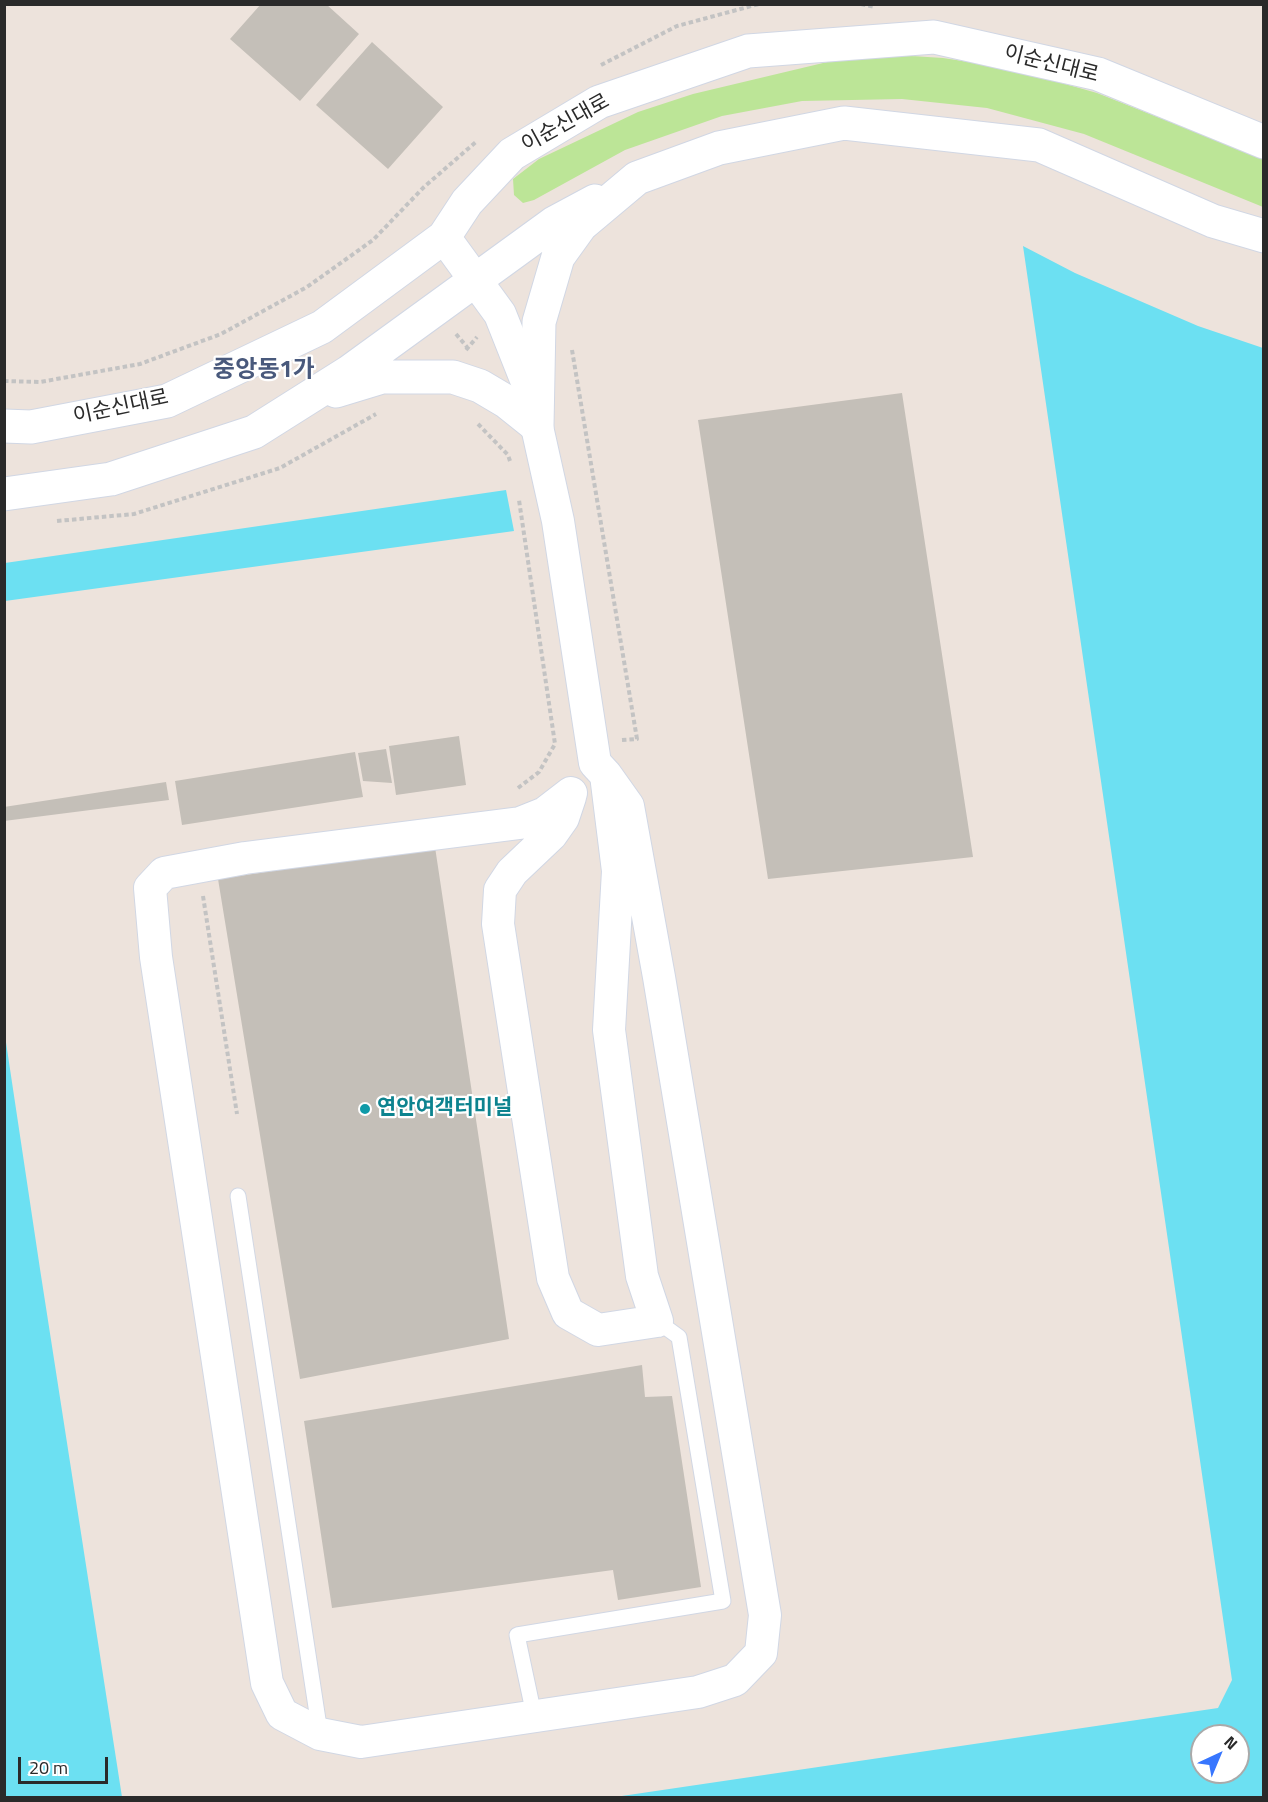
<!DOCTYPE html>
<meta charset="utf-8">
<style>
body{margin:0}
#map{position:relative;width:1268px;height:1802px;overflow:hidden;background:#ede3dc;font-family:"Titillium Web",sans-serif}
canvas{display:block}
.frame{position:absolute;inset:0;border:6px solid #2a2a2a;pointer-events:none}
.north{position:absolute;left:1190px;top:1724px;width:60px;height:60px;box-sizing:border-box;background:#fff;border:2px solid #aaa;border-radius:50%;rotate:44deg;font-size:16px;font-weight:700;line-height:24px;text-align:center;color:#2a2a2a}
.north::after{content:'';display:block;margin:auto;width:21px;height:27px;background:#3776fe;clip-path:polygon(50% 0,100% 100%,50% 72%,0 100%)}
.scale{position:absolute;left:18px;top:1757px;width:90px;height:27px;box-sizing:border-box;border:3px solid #2a2a2a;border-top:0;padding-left:8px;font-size:18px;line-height:21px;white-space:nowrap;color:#2a2a2a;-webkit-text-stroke:4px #fff;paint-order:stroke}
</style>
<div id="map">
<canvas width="1268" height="1802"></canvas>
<div class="frame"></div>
<div class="north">N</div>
<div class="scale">20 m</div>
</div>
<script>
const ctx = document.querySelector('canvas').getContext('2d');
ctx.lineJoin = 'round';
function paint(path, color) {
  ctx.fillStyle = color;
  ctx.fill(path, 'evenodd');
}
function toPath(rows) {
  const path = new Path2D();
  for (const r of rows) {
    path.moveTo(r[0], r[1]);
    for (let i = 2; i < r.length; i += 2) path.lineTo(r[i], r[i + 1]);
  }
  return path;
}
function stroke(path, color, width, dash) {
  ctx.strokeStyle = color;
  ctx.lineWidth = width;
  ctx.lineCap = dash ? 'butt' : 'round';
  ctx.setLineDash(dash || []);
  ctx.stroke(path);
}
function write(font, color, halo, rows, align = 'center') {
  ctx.font = font + ' "Titillium Web","Noto Sans KR",sans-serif';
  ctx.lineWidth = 4.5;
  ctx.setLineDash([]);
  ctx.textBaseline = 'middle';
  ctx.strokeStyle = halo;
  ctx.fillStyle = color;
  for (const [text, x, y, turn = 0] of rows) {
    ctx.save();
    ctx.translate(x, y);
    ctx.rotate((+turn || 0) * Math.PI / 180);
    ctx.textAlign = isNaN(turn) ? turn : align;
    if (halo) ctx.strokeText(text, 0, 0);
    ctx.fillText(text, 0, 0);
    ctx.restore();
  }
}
paint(toPath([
 [865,53,943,58,1009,68,1097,93,1264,159,1263,207,1084,134,987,108,902,99,802,101,722,116,625,150,534,200,523,203,514,195,513,179,539,159,638,112,693,94]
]), '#bce597');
paint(toPath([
 [1023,246,1075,273,1198,326,1263,348,1263,1797,615,1797,1218,1708,1232,1680],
 [1202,1736,1238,1736,1238,1772,1202,1772],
 [506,490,514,531,5,601,5,563],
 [4,1029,40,1269,122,1797,5,1797]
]), '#6ce0f2');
paint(toPath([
 [261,4,326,4,359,34,300,101,230,39],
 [372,42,443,107,388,169,316,105],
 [902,393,973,857,768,879,698,420],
 [459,736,466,785,396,795,389,746],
 [386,749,392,783,363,781,358,753],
 [355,752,363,797,182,825,175,781],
 [166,782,169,800,4,821,4,807],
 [435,847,509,1339,300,1379,218,879],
 [642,1365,645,1397,672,1396,701,1587,618,1600,613,1570,332,1608,304,1421]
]), '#c4bfb8');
const lane = toPath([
 [238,1196,320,1733],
 [534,1715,517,1635,723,1601,679,1337,657,1321]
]);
const street = toPath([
 [444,237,500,314,527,382,558,521,595,763,606,775,618,871,609,1030,642,1276,657,1321,598,1330,568,1313,553,1278,498,924,500,890,512,872,551,835,563,818,570,797],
 [571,793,545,813,520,823,245,858,164,873,150,888,156,957,267,1683,282,1714,320,1734,361,1742,698,1692,735,1680,761,1653,765,1615,659,977,628,806,606,775]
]);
const secondary = toPath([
 [336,391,382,377,453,377,480,386,507,402,537,426],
 [4,426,31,427,167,401,322,327,444,237,467,202,512,154,599,102,748,51,934,37,1098,74,1264,142],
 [537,426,539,322,558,257,581,225,637,178,719,148,844,123,1039,145,1213,221,1264,236],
 [4,494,111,479,254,432,349,372,554,223,595,201]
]);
stroke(lane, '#d1d7e4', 17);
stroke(street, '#d1d7e4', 34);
stroke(secondary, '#d1d7e4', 35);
stroke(toPath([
 [861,4,875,7],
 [601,65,677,26,759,4],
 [456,334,467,347],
 [466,350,477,337],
 [572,350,637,739,622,740],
 [4,381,40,382,140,364,221,334,307,287,373,240,424,187,477,141],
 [478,424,508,455,510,461],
 [57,521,134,514,280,468,376,414],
 [518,788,539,772,555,744,519,500],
 [203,896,237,1114]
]), '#c3c3c3', 4, [4.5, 3]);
stroke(lane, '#fff', 15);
stroke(street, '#fff', 32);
stroke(secondary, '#fff', 33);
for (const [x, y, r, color] of [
 [365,1109,6,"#0f9aa8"]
]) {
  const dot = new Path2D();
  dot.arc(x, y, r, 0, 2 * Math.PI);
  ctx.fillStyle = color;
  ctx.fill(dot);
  stroke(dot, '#fff', 2);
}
write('21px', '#2a2a2a', '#fff', [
 ["이순신대로",1051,65,14],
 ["이순신대로",566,124,-29],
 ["이순신대로",121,408,-12]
]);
write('bold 21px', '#0d838f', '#fff', [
 ["연안여객터미널",377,1109]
], 'left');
write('bold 24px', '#49597c', '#fff', [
 ["중앙동1가",264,371]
]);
</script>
